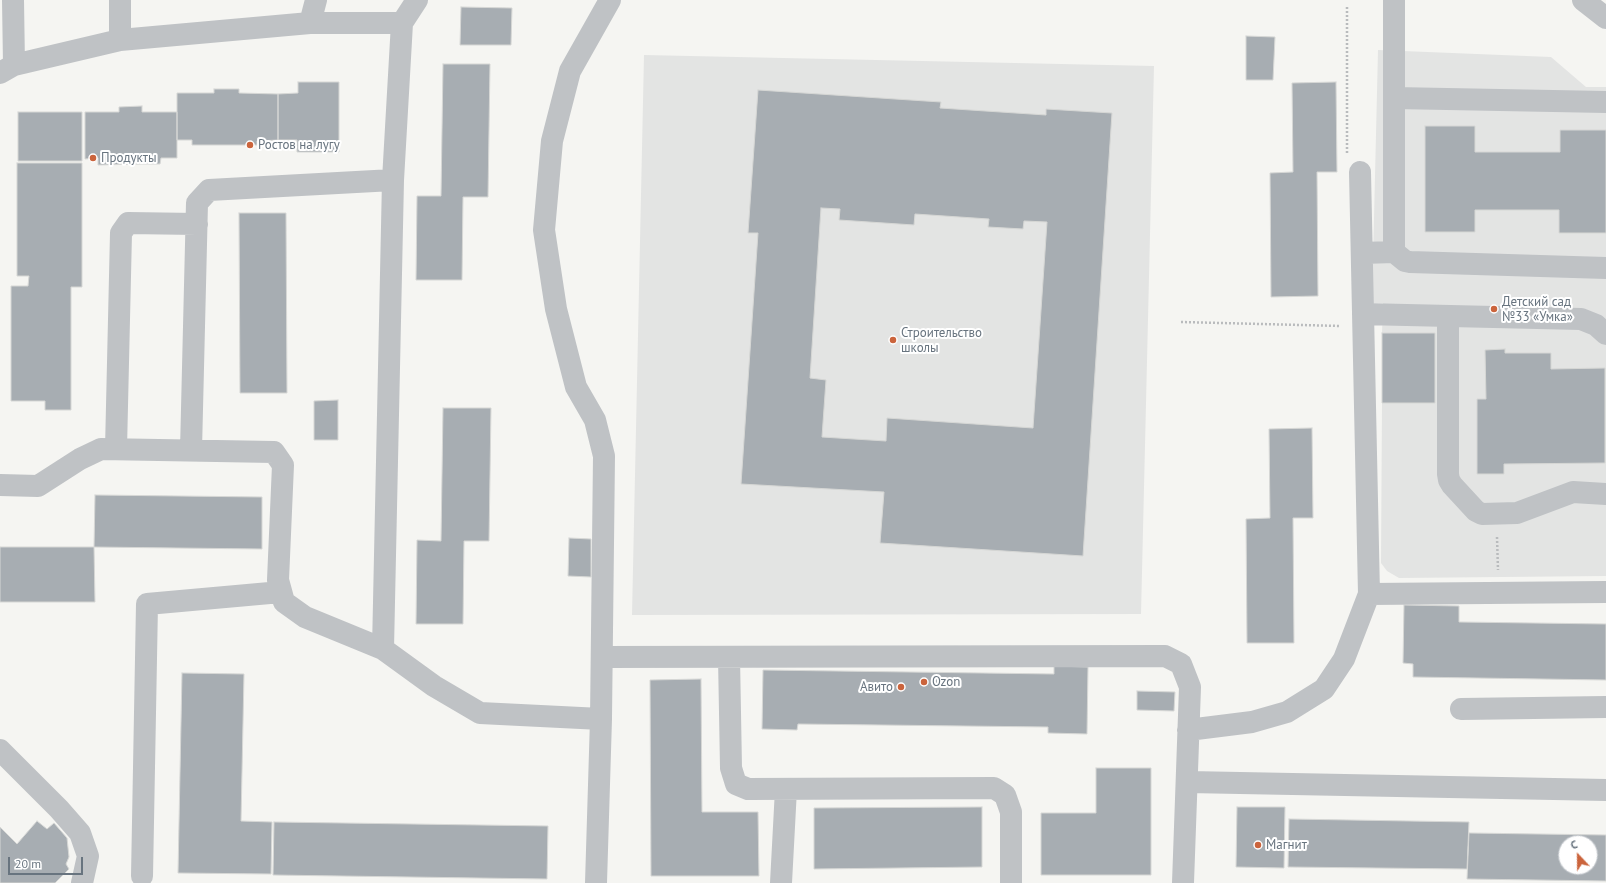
<!DOCTYPE html>
<meta charset="utf-8">
<style>
body{margin:0}
#map{position:relative;width:1606px;height:883px;overflow:hidden;background:#f5f5f2;font-family:"PT Sans",sans-serif}
canvas{display:block}
.north{position:absolute;left:1558px;top:835px;width:40px;height:40px;box-sizing:border-box;background:#fff;border:1px solid #c3c7cc;border-radius:50%;rotate:338deg;font-size:11px;font-weight:700;line-height:16px;text-align:center;color:#68747f}
.north::after{content:'';display:block;margin:auto;width:14px;height:18px;background:#cb643c;clip-path:polygon(50% 0,100% 100%,50% 72%,0 100%)}
.scale{position:absolute;left:8px;top:857px;width:75px;height:18px;box-sizing:border-box;border:2px solid #68747f;border-top:0;padding-left:5px;font-size:12px;line-height:14px;white-space:nowrap;color:#68747f;-webkit-text-stroke:3px #fff;paint-order:stroke}
</style>
<div id="map">
<canvas width="1606" height="883"></canvas>
<div class="north">С</div>
<div class="scale">20 m</div>
</div>
<script>
const ctx = document.querySelector('canvas').getContext('2d');
ctx.lineJoin = 'round';
function paint(path, color) {
  ctx.fillStyle = color;
  ctx.fill(path, 'evenodd');
}
function toPath(rows) {
  const path = new Path2D();
  for (const r of rows) {
    path.moveTo(r[0], r[1]);
    for (let i = 2; i < r.length; i += 2) path.lineTo(r[i], r[i + 1]);
  }
  return path;
}
function stroke(path, color, width, dash) {
  ctx.strokeStyle = color;
  ctx.lineWidth = width;
  ctx.lineCap = dash ? 'butt' : 'round';
  ctx.setLineDash(dash || []);
  ctx.stroke(path);
}
function write(font, color, halo, rows, align = 'center') {
  ctx.font = font + ' "PT Sans",sans-serif';
  ctx.lineWidth = 4;
  ctx.setLineDash([]);
  ctx.textBaseline = 'middle';
  ctx.strokeStyle = halo;
  ctx.fillStyle = color;
  for (const [text, x, y, turn = 0] of rows) {
    ctx.save();
    ctx.translate(x, y);
    ctx.rotate((+turn || 0) * Math.PI / 180);
    ctx.textAlign = isNaN(turn) ? turn : align;
    if (halo) ctx.strokeText(text, 0, 0);
    ctx.fillText(text, 0, 0);
    ctx.restore();
  }
}
paint(toPath([
 [1378,50,1551,57,1586,87,1606,87,1606,576,1399,578,1387,571,1381,563,1382,403,1435,403,1435,333,1382,333,1383,303,1372,303],
 [644,55,1154,66,1141,614,632,615]
]), '#e3e4e3');
const building = toPath([
 [461,7,512,8,511,45,460,45,461,7],
 [1246,36,1275,37,1273,80,1246,80,1246,36],
 [443,64,490,64,488,197,463,197,462,280,416,280,417,196,441,196,443,64],
 [298,82,339,82,339,152,297,152,297,140,278,140,278,94,298,93,298,82],
 [1336,82,1337,172,1317,172,1318,296,1271,297,1270,173,1293,172,1292,83,1336,82],
 [214,89,239,89,239,93,278,94,278,140,257,141,257,145,192,145,192,140,177,140,177,93,214,93,214,89],
 [758,90,941,102,940,108,1046,115,1046,109,1112,113,1083,556,880,543,884,492,741,484,758,233,748,233,758,90],
 [821,208,840,209,839,220,914,225,915,214,989,219,988,227,1023,229,1024,221,1047,222,1033,428,887,418,886,441,822,437,826,380,810,378,821,208],
 [142,106,142,112,177,112,177,158,161,158,160,164,141,164,98,165,98,158,85,159,85,112,119,112,119,107,142,106],
 [18,112,82,112,82,161,18,161,18,112],
 [1425,126,1475,126,1475,152,1560,152,1560,130,1606,130,1606,233,1559,233,1559,210,1475,210,1475,232,1425,232,1425,126],
 [17,163,82,163,82,287,71,287,71,410,45,410,45,401,11,401,11,286,28,286,29,276,17,276,17,163],
 [239,213,286,213,287,393,240,393,239,213],
 [1382,333,1435,333,1435,403,1382,403,1382,333],
 [1505,349,1505,353,1551,353,1551,369,1605,368,1605,463,1504,464,1504,474,1477,474,1477,399,1486,399,1485,350,1505,349],
 [338,400,338,440,314,440,314,401,338,400],
 [443,408,491,408,489,541,464,541,463,624,416,624,417,540,441,541,443,408],
 [1312,428,1313,518,1293,518,1294,643,1247,643,1246,519,1270,518,1269,429,1312,428],
 [95,495,262,497,262,549,94,547,95,495],
 [569,538,591,539,591,577,568,576,569,538],
 [0,547,94,547,95,602,0,602,0,547],
 [1404,605,1459,606,1459,622,1606,624,1606,680,1413,677,1413,664,1403,663,1404,605],
 [1054,666,1088,667,1087,734,1048,733,1048,727,798,724,797,730,762,729,763,670,1054,674,1054,666],
 [182,673,244,674,241,821,272,822,271,874,178,873,182,673],
 [701,679,702,812,758,812,759,876,651,876,650,680,701,679],
 [1137,691,1175,692,1174,711,1137,710,1137,691],
 [1096,768,1151,768,1151,875,1041,875,1041,813,1096,813,1096,768],
 [982,807,982,867,814,869,814,808,982,807],
 [1237,807,1285,807,1284,868,1236,867,1237,807],
 [1289,819,1469,822,1467,869,1288,867,1289,819],
 [37,821,47,829,54,823,67,838,69,857,66,864,69,869,55,883,0,883,0,827,17,844,37,821],
 [274,822,548,826,547,879,273,875,274,822],
 [1469,833,1606,835,1606,881,1467,879,1469,833],
 [1566,843,1590,843,1590,867,1566,867,1566,843]
]);
paint(building, '#a7adb2');
stroke(building, '#d6d7d5', 1);
stroke(toPath([
 [1347,153,1347,7],
 [1181,322,1340,326],
 [1497,537,1498,570]
]), '#b9bbbd', 2.5, [2, 2]);
stroke(toPath([
 [13,0,14,65],
 [120,0,120,40],
 [1583,0,1606,18],
 [310,23,316,0],
 [0,73,14,65,120,40,310,23,402,23],
 [1394,98,1606,102],
 [1360,172,1369,594],
 [1394,252,1405,261,1410,262,1606,268],
 [1362,253,1394,252,1394,0],
 [1363,314,1581,319,1596,325,1606,334],
 [1448,316,1448,474,1449,480,1452,485,1476,511,1482,514,1517,513,1573,492,1606,494],
 [116,449,121,233,128,223,197,224],
 [191,450,197,203,209,190,393,180],
 [0,485,38,486,80,459,101,449,274,452,283,465,278,580,284,602,305,617,383,649,434,686,480,713,601,719],
 [383,649,393,180,402,23,417,0],
 [602,657,1165,656,1181,664,1190,687,1183,883],
 [729,657,731,768,736,784,748,789,994,788,1005,795,1011,812,1011,883],
 [1461,709,1606,707],
 [1188,730,1252,722,1287,712,1324,689,1344,659,1369,594,1606,592],
 [0,750,59,809,80,833,88,856,82,883],
 [1188,782,1606,790],
 [142,876,147,604,281,592],
 [596,883,601,719,604,456,595,420,576,387,556,309,544,230,552,141,570,71,610,0],
 [781,883,786,789]
]), '#bfc2c5', 22);
for (const [x, y, r, color] of [
 [250,145,4,"#cb643c"],
 [93,158,4,"#cb643c"],
 [1494,309,4,"#cb643c"],
 [893,340,4,"#cb643c"],
 [924,682,4,"#cb643c"],
 [901,687,4,"#cb643c"],
 [1258,845,4,"#cb643c"]
]) {
  const dot = new Path2D();
  dot.arc(x, y, r, 0, 2 * Math.PI);
  ctx.fillStyle = color;
  ctx.fill(dot);
  stroke(dot, '#fff', 1.5);
}
write('13px', '#68747f', '#fff', [
 ["Ростов на лугу",258,145],
 ["Продукты",101,158],
 ["Детский сад",1502,302],
 ["№33 «Умка»",1502,317],
 ["Строительство",901,333],
 ["школы",901,348],
 ["Ozon",932,682],
 ["Авито",893,687,"right"],
 ["Магнит",1266,845]
], 'left');
</script>
